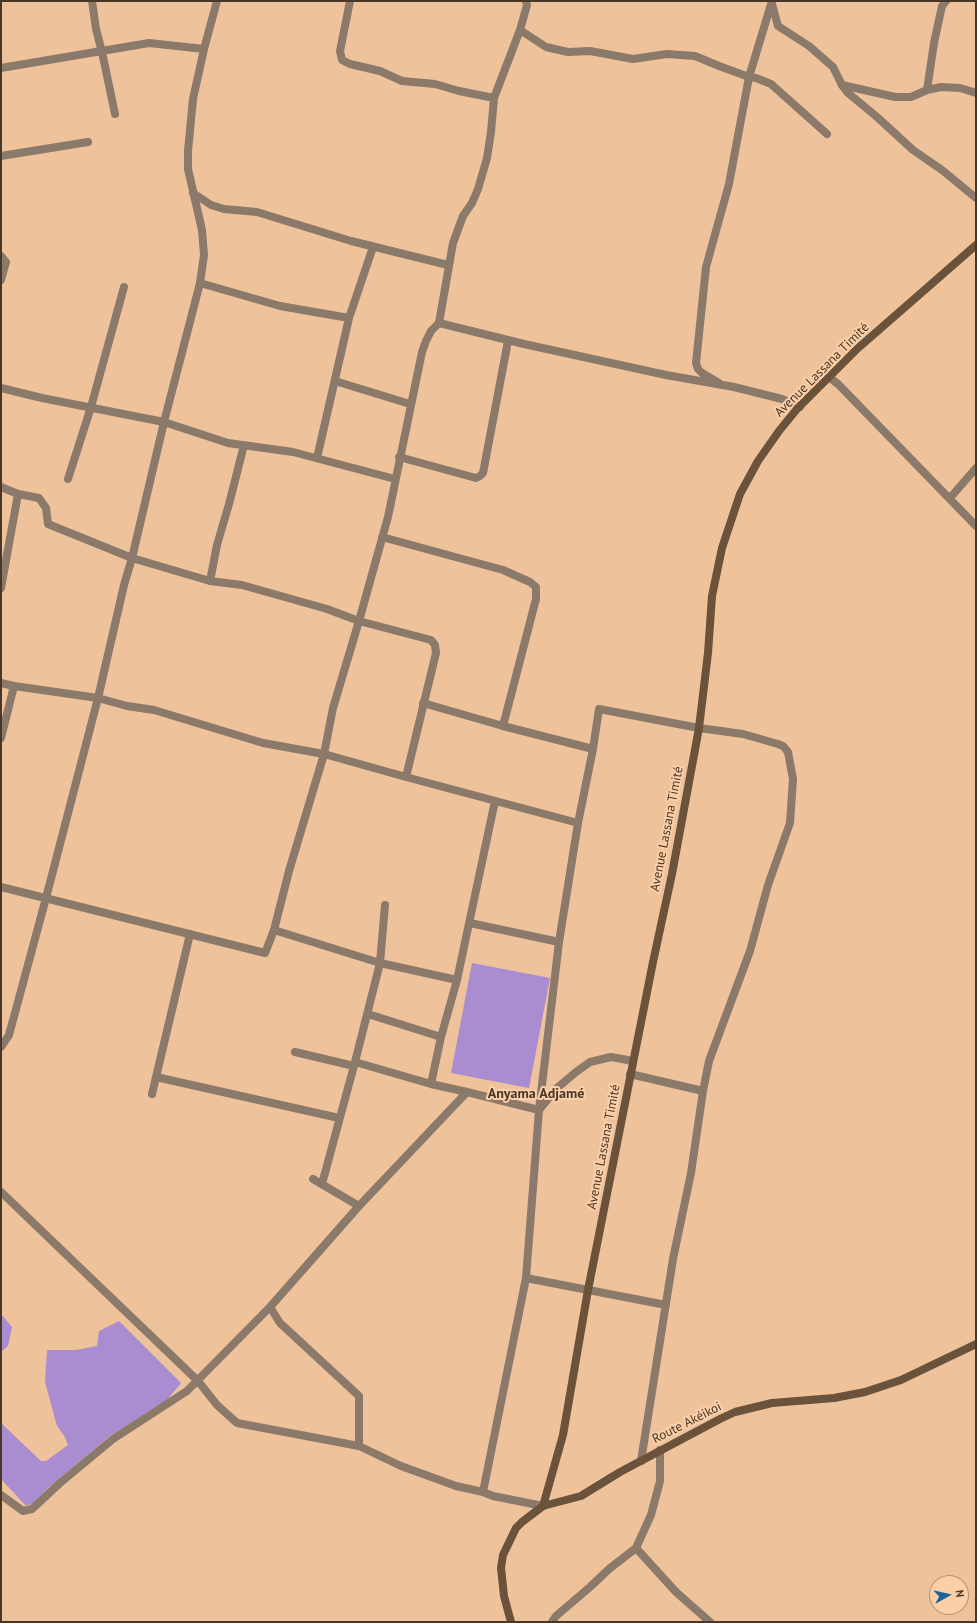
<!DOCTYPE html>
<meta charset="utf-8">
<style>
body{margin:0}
#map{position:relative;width:977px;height:1623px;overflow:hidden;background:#eec29b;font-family:"PT Sans",sans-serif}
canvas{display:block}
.frame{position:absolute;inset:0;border:2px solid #483626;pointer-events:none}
.north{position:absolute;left:929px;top:1575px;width:40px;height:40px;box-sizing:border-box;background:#fbcfa7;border:1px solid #b39273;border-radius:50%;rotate:82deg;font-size:11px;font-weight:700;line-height:16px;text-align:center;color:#483626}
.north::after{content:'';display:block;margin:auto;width:14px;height:18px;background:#1a6598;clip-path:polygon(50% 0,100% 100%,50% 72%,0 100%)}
</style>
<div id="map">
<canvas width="977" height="1623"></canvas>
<div class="frame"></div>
<div class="north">N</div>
</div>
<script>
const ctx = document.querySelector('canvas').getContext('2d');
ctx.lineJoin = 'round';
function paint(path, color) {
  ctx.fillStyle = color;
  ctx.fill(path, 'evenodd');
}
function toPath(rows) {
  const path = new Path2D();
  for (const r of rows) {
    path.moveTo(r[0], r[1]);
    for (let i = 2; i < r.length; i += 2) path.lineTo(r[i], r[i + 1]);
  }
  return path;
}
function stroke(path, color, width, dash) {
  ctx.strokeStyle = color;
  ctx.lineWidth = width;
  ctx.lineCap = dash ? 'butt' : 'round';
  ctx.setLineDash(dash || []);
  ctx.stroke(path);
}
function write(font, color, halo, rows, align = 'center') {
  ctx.font = font + ' "PT Sans",sans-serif';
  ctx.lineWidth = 4;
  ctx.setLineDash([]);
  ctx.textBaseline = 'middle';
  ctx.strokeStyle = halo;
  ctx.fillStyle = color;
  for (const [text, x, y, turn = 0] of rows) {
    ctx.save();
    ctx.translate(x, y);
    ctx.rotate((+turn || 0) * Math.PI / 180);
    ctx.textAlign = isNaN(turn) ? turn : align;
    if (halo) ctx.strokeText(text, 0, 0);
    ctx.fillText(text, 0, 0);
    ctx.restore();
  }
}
paint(toPath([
 [472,963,550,978,529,1088,451,1073],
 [1,1314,12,1327,8,1346,1,1352],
 [119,1321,181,1383,168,1399,110,1436,48,1488,33,1503,26,1506,1,1479,1,1423,41,1461,46,1461,68,1445,65,1437,57,1426,45,1382,47,1350,76,1350,97,1346,99,1331]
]), '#aa8cd1');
stroke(toPath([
 [92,1,96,29,102,52,115,114],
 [350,1,340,51,342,60,350,64,380,71,402,81,435,84,459,91,494,98],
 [772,4,778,26,809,46,833,67,842,85,848,93,877,117,913,150,942,170,976,198],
 [520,30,546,47,568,52,590,51,633,59,667,54,695,56,719,66,749,77,756,78,771,84,827,134],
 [204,49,217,1],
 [1,68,149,43,204,49,193,99,188,151,188,169,202,230,204,255,200,283,164,422,132,558,124,585,98,698,46,898,9,1035,1,1047],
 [842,85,895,97,911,97,927,90,941,87,960,88,976,93],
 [927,90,934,43,942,6,946,1],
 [1,156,88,142],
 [193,193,211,205,224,209,257,212,351,241,448,265],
 [1,256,6,262,1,280],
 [200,283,280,306,349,318],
 [439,323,524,344,666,375,734,387,782,399,800,407],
 [829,377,838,384,976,526],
 [335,381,410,404],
 [722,385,702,373,698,369,696,363,706,267,729,184,749,77,772,1],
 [1,388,42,398,164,422,228,443,293,452,395,479],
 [399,457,476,478,480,476,483,473,508,341],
 [317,458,349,318,373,247],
 [68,479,91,407,124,287],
 [1,487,18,494,39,498,46,508,48,524,132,558,210,581,242,585,327,609,359,621,431,640,435,645,436,653,406,777],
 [950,498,976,468],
 [382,537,503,570,530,582,536,587,536,599,503,726],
 [210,581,217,545,229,504,244,445],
 [1,588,18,494],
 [1,683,14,686,98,698,127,706,154,710,263,743,324,754,406,777,578,823],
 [423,703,503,726,593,749],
 [1,738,14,686],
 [1,887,265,953,274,930,289,871,324,754,333,708,359,621,388,517,422,352,426,341,431,331,439,323,453,243,463,216,472,203,478,189,487,158,491,132,494,98,520,30,527,5,526,1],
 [470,923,559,942],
 [274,930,380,963,457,980],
 [368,1014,441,1037],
 [295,1052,354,1066],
 [355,1062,431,1084,467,1092,539,1110,557,1088,576,1072,590,1062,611,1057,633,1061],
 [630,1074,703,1091],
 [156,1077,339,1118],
 [431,1084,441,1037,457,980,495,801],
 [152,1094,190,934],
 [313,1179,359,1206],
 [322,1184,355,1062,380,963,385,905],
 [1,1192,198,1381,217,1405,237,1423,359,1446,401,1466,456,1486,483,1492],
 [526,1278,666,1305],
 [270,1307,280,1323,359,1396,359,1446],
 [1,1495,23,1511,32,1509,60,1483,113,1439,187,1391,270,1307,359,1206,467,1092],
 [543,1506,493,1496,483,1492,526,1278,539,1110,559,942,578,823,593,749,599,709,699,728,743,734,778,744,783,746,788,752,793,779,790,823,768,885,750,951,709,1061,703,1091,691,1173,673,1259,641,1461],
 [636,1548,676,1592,710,1622],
 [552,1622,556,1616,590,1587,609,1569,636,1548,651,1515,660,1481,660,1450]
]), '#8b7969', 8);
stroke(toPath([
 [543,1506,563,1435,588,1290,653,962,672,874,699,728,708,653,712,596,722,548,740,494,758,461,779,431,797,409,857,349,976,245],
 [511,1622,504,1596,501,1568,503,1555,516,1528,522,1522,543,1506,581,1496,620,1472,720,1419,735,1412,772,1403,834,1398,865,1392,901,1380,976,1344]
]), '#6b523b', 8);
write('13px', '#483626', '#fbcfa7', [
 ["Avenue Lassana Timité",822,370,-45],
 ["Avenue Lassana Timité",667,829,-79],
 ["Avenue Lassana Timité",604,1147,-79],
 ["Route Akéikoi",687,1423,-27]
]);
write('bold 14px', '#483626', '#fbcfa7', [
 ["Anyama Adjamé",536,1094]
]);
</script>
